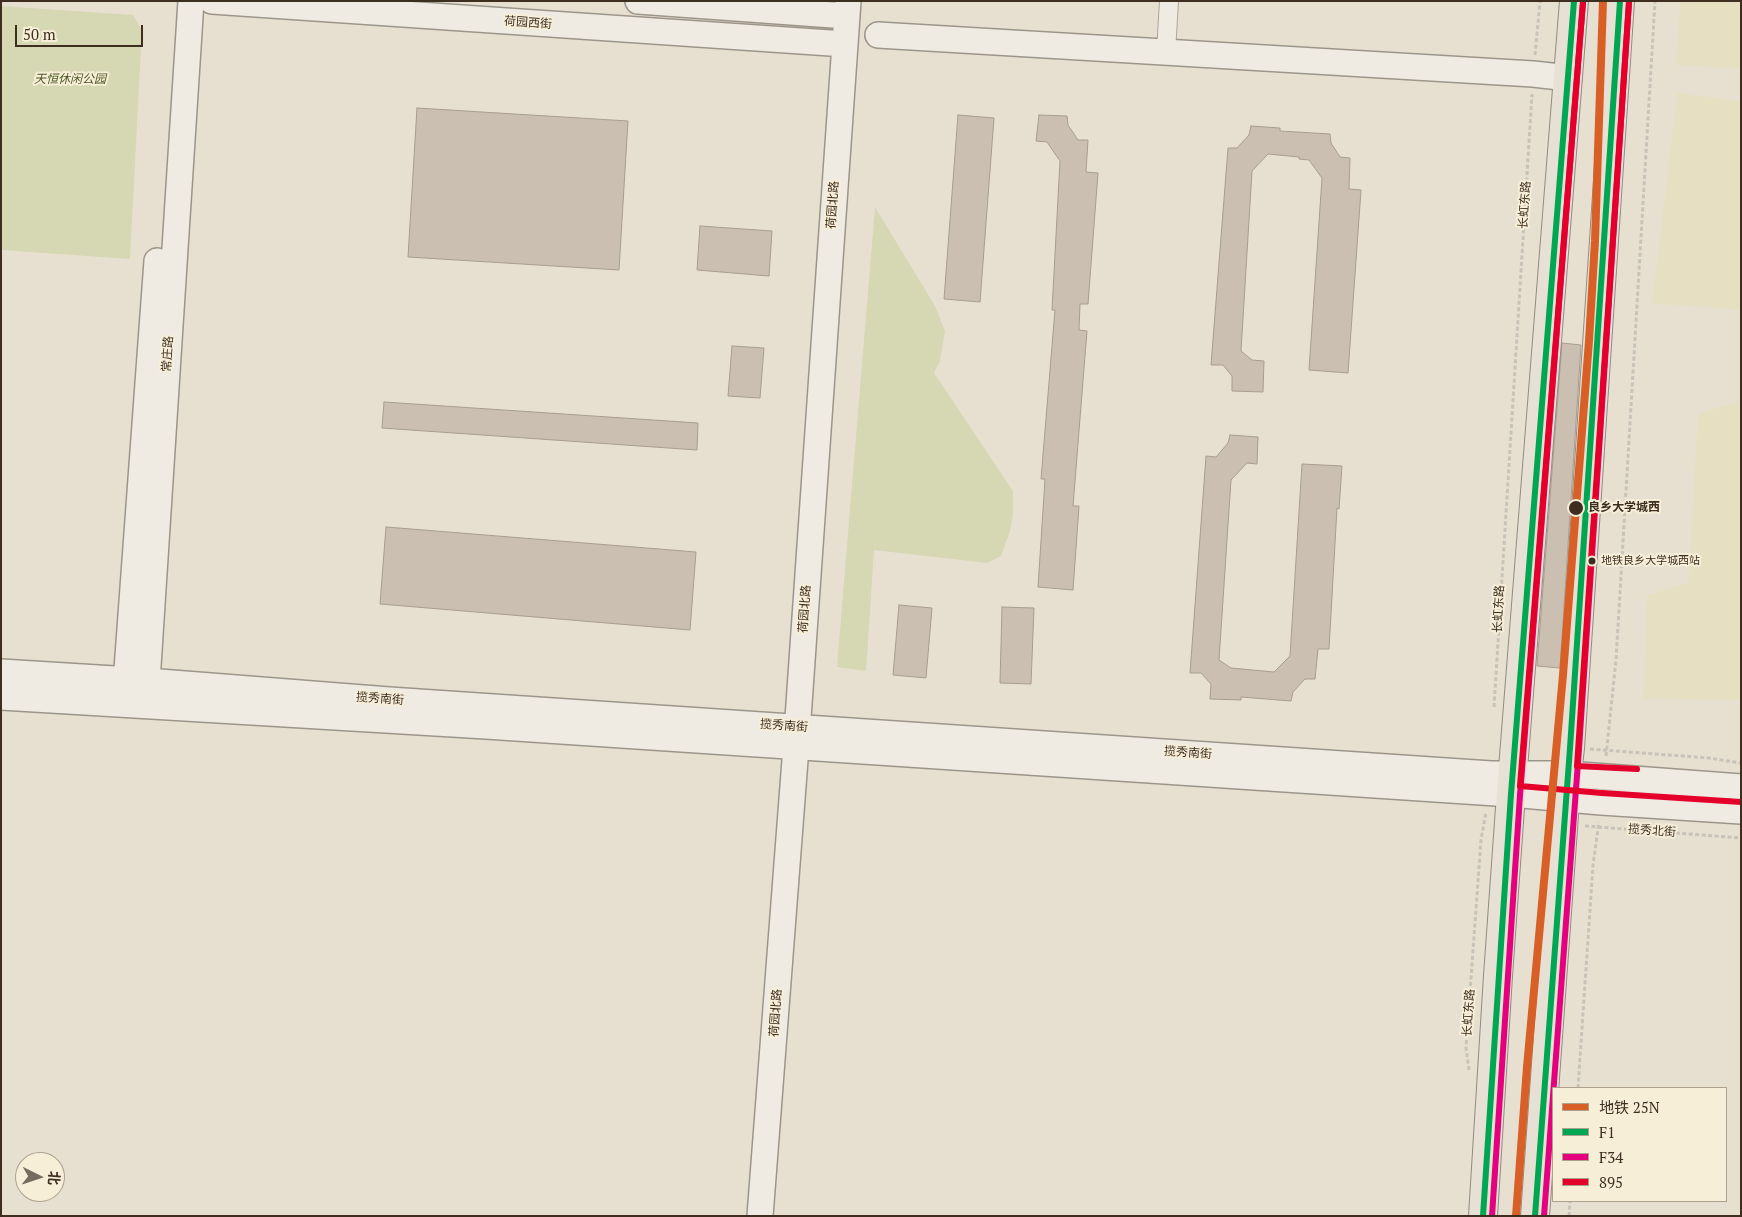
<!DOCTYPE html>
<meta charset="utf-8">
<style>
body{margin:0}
#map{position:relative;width:1742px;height:1217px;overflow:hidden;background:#e7e0d1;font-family:"PT Serif","Noto Sans SC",serif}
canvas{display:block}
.frame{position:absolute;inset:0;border:2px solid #3d2e20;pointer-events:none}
.legend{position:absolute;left:1552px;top:1087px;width:175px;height:115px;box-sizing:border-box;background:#f7eed8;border:1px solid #ada18e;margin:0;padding:6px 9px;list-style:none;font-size:15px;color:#3d2e20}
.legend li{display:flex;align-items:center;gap:10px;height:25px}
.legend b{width:25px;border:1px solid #ada18e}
.north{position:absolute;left:15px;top:1152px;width:50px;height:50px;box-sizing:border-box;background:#f7eed8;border:1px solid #ada18e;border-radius:50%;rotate:94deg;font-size:14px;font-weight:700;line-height:20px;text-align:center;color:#3d2e20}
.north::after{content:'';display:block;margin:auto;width:18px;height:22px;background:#786c5e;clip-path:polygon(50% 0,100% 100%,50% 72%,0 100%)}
.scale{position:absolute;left:15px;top:25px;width:128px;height:22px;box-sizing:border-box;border:2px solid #3d2e20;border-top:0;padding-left:6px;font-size:15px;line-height:18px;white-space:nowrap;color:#3d2e20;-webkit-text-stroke:4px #f7eed8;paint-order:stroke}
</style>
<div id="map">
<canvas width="1742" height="1217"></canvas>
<div class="frame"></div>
<ul class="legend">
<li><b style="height:6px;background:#d85f26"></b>地铁 25N</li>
<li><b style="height:6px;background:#00a651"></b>F1</li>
<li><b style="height:6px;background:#e5007d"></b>F34</li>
<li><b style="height:6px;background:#e4002b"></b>895</li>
</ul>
<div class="north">北</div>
<div class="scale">50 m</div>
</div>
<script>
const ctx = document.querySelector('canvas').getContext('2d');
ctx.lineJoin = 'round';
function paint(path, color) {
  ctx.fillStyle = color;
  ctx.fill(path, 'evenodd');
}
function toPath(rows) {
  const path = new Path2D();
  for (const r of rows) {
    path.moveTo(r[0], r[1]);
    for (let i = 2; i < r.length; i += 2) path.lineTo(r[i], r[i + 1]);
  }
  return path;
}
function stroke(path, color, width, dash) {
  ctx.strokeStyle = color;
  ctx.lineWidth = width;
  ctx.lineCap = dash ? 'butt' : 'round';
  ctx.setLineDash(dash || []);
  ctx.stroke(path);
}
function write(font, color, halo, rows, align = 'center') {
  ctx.font = font + ' "PT Serif","Noto Sans SC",serif';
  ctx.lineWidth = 4;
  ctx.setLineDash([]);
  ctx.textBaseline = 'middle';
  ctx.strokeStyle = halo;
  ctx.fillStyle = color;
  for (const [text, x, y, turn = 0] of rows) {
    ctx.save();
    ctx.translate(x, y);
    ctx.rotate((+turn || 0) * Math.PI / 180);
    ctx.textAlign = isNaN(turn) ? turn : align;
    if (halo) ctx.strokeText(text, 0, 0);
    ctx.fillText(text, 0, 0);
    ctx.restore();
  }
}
paint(toPath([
 [1681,1,1741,1,1741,69,1675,65],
 [1677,93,1741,101,1740,310,1652,303],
 [1741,401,1741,700,1643,699,1647,595,1688,583,1698,414]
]), '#e6dfc2');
paint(toPath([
 [1,6,133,15,142,30,130,259,1,250],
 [875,207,935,306,945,331,940,361,934,373,1013,491,1013,516,1010,531,1001,556,987,563,874,550,866,671,837,667]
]), '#d6d7b3');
const building = toPath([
 [417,108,628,121,619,270,408,257,417,108],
 [958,115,994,118,980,302,944,299,958,115],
 [1039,115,1067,116,1068,125,1078,140,1088,140,1086,172,1098,173,1088,304,1080,304,1079,330,1087,331,1073,506,1079,506,1073,590,1038,587,1045,479,1041,479,1055,310,1052,310,1060,161,1047,142,1036,141,1039,115],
 [1251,126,1280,128,1280,131,1330,134,1331,143,1340,157,1350,158,1349,189,1361,190,1348,373,1309,370,1322,178,1309,160,1299,159,1299,157,1268,154,1252,171,1241,351,1252,360,1264,361,1263,392,1232,391,1232,376,1223,365,1211,365,1228,148,1237,148,1249,135,1251,126],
 [700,226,772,231,769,276,697,270,700,226],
 [1562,343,1581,345,1560,668,1537,666,1562,343],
 [732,346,764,348,760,398,728,396,732,346],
 [384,402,698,423,697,450,382,428,384,402],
 [1230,435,1258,437,1257,464,1247,463,1231,480,1219,660,1231,668,1274,672,1290,656,1302,464,1342,466,1339,509,1337,508,1329,649,1318,649,1315,679,1305,679,1293,692,1291,701,1241,697,1241,700,1210,699,1211,684,1201,673,1190,673,1206,456,1216,457,1228,443,1230,435],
 [386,527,696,552,690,630,380,604,386,527],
 [899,605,932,608,926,678,893,675,899,605],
 [1002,607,1034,608,1031,684,1000,683,1002,607]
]);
paint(building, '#cbbfb2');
stroke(building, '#a89c90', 1);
const street = toPath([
 [1166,52,1169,1]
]);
const secondary = toPath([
 [212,1,845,44],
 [638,1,847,16],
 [878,35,1533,74,1569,78],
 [1,672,147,681,389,700,1491,774,1567,774,1741,787],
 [1,697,486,726,1511,794,1601,802,1741,811],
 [125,697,157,261],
 [146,697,191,1],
 [760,1216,796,747,848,1]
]);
const primary = toPath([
 [1483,1216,1498,976,1511,794,1574,1],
 [1535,1216,1567,774,1570,748,1620,1]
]);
stroke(street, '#ada599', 20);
stroke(secondary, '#9c958a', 28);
stroke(primary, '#928b80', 30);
stroke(toPath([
 [1535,55,1540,1],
 [1494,707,1532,94],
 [1590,749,1709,758,1741,763],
 [1606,756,1616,660,1655,1],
 [1585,826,1741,838],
 [1469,1070,1466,1048,1481,840,1486,812],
 [1578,1088,1593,865,1599,822],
 [1569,1216,1570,1201]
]), '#c8c2b9', 3, [4, 2.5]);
stroke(street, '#efebe3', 18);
stroke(secondary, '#efebe3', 25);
stroke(primary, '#e6e1d4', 28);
stroke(toPath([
 [1483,1216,1511,794,1574,1],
 [1535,1216,1570,748,1620,1]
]), '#00a651', 6);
stroke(toPath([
 [1492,1216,1520,795,1583,2],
 [1544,1216,1579,749,1629,2]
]), '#e5007d', 6);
stroke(toPath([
 [1583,2,1520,786,1602,793,1741,802],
 [1629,2,1577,766,1637,769]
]), '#e4002b', 6);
stroke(toPath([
 [1516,1216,1527,1067,1563,675,1589,341,1595,241,1603,1]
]), '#d85f26', 8);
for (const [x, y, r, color] of [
 [1576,508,8,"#3d2e20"],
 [1592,561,4.5,"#3d2e20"]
]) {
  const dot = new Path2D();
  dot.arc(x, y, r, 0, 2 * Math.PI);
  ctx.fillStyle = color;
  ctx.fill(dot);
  stroke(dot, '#f7eed8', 2);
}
write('11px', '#3d2e20', '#f7eed8', [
 ["地铁良乡大学城西站",1601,561]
], 'left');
write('12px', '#3d2e20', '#f7eed8', [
 ["荷园西街",528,23,4],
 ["荷园北路",833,205,-86],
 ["长虹东路",1525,205,-86],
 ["常庄路",168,354,-86],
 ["荷园北路",805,609,-86],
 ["长虹东路",1499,609,-87],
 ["揽秀南街",380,699,4],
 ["揽秀南街",784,726,4],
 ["揽秀南街",1188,753,4],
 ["揽秀北街",1652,831,4],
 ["荷园北路",776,1013,-86],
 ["长虹东路",1469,1013,-86]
]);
write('italic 12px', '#4d5a26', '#f7eed8', [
 ["天恒休闲公园",70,80]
]);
write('bold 12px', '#3d2e20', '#f7eed8', [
 ["良乡大学城西",1588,508]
], 'left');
</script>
